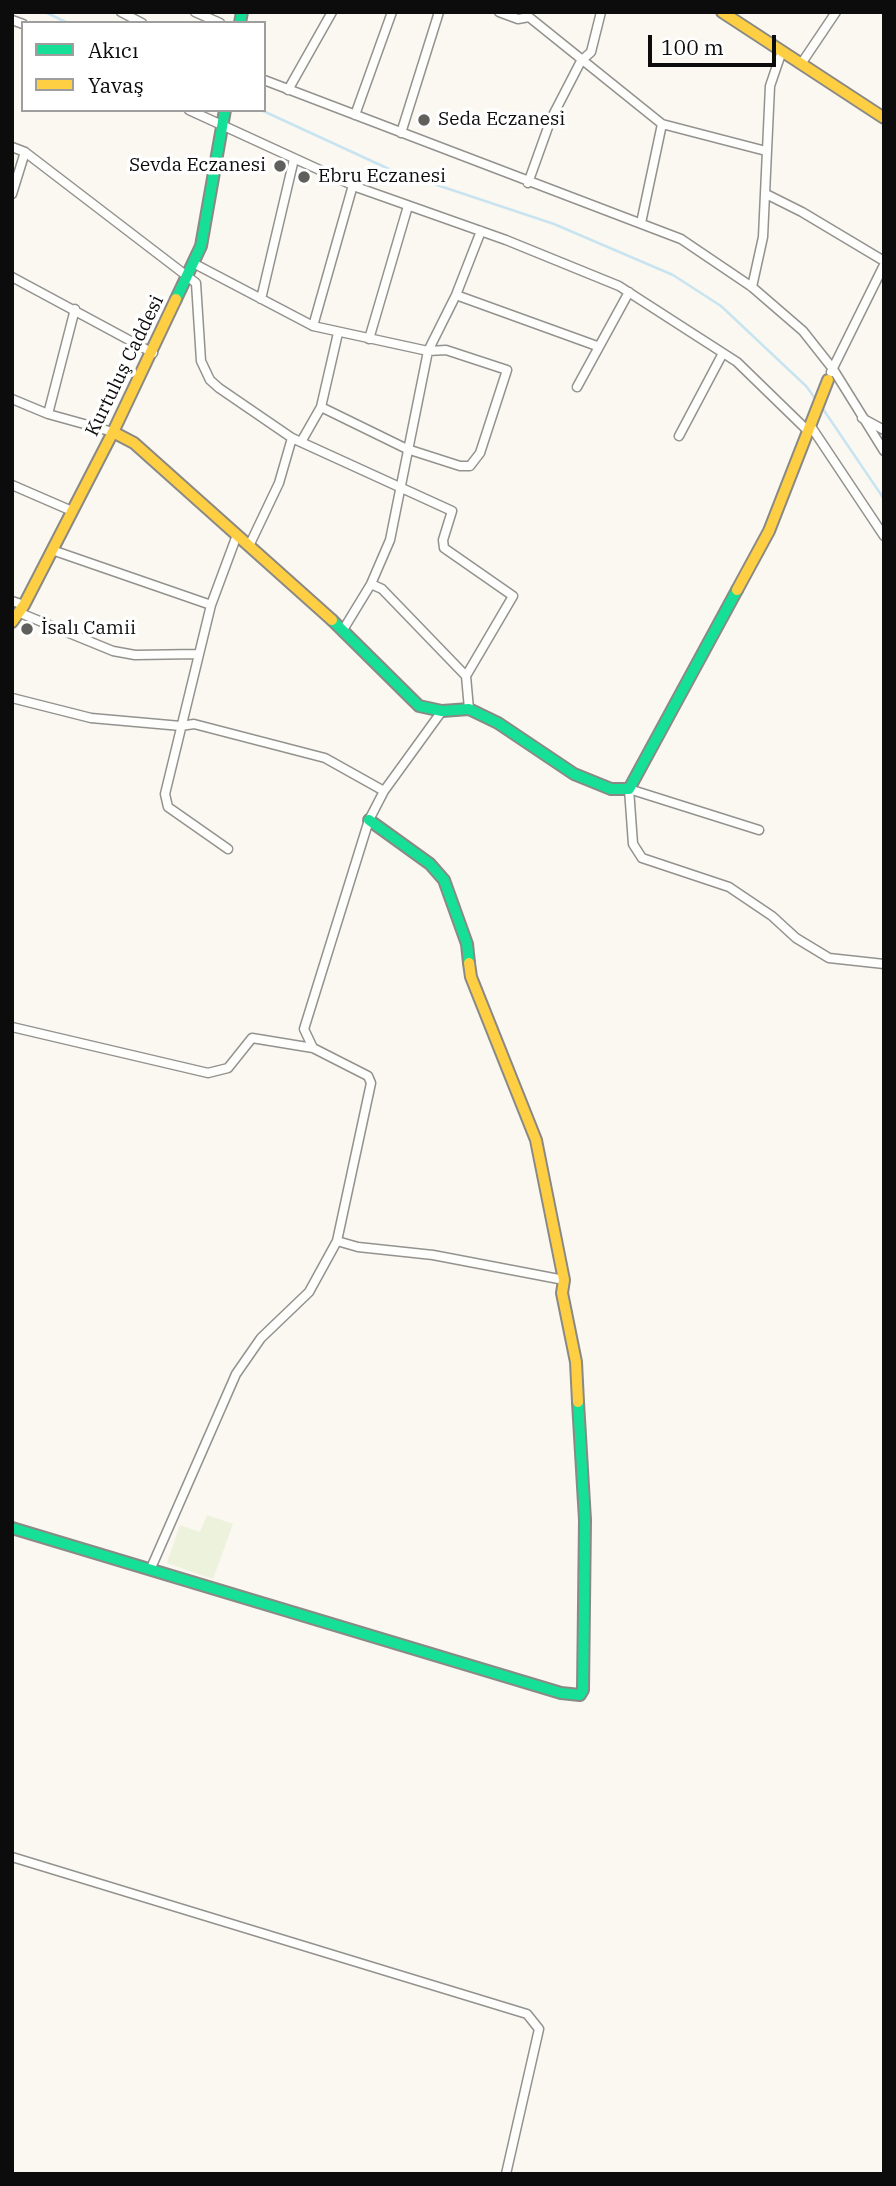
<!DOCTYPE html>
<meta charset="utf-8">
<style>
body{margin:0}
#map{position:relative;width:896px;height:2186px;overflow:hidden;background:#faf8f0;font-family:"IBM Plex Serif",serif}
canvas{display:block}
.frame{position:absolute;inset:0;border:14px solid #0c0c0c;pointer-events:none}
.legend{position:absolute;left:21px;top:21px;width:245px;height:91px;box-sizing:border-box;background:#fff;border:2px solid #9e9e9e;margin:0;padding:9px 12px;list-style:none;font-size:21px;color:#0c0c0c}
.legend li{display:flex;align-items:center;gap:14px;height:35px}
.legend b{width:35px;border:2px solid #9e9e9e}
.scale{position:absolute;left:648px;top:35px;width:128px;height:32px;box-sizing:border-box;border:4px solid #0c0c0c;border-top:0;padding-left:9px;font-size:21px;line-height:24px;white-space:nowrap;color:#0c0c0c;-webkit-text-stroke:5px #fff;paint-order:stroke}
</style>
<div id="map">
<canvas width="896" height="2186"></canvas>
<div class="frame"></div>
<ul class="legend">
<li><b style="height:9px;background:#16e098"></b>Akıcı</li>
<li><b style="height:9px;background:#ffcf43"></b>Yavaş</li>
</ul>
<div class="scale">100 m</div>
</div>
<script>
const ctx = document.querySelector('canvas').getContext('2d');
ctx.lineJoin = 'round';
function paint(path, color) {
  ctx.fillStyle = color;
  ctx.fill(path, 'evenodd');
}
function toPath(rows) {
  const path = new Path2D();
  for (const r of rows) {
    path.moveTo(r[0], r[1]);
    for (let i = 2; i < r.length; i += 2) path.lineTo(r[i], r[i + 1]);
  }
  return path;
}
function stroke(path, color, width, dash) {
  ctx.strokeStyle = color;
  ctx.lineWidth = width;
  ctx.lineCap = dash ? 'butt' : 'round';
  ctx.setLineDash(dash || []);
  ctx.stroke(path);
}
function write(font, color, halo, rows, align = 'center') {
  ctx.font = font + ' "IBM Plex Serif",serif';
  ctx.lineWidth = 7;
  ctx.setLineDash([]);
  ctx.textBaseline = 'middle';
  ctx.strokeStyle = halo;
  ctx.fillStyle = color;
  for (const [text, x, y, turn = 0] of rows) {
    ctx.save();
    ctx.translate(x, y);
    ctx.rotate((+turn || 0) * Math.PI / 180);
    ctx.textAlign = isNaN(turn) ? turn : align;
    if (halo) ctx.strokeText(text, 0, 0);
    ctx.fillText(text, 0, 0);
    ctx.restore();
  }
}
paint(toPath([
 [207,1515,233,1524,213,1579,167,1563,180,1525,200,1532]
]), '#ecf2db');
stroke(toPath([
 [45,12,68,23],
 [261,110,389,169,554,224,673,275,721,306,806,386,817,401],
 [821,406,884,499]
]), '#c9e4f1', 2.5);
const street = toPath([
 [121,12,142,23],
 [195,12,220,23],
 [499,12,518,19,529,17,662,124,766,151],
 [12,20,23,24],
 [801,64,836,12],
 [264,80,681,239,752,287,803,331,833,369,884,451],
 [288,90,332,12],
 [189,110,359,188,506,240,619,286,737,362,808,431],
 [355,115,392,12],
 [401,133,439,12],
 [12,147,25,152,196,283,201,361,210,380,219,388,292,438,452,511,443,540,444,548,513,596,466,676,469,709],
 [528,183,551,119,581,61,591,52,601,12],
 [12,194,25,152],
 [766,194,802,212,884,261],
 [641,223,662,124],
 [193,263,313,326,428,351,446,350,507,370,480,453,470,466,460,466,407,449,321,407,338,333],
 [12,277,153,353],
 [752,287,763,237,770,86,782,51],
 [456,295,597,346],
 [261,299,294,159],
 [313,326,353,185],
 [369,339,408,206],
 [831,372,884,265],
 [577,387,629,292],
 [12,399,48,414,113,432],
 [48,414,75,309],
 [862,418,884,430],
 [810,425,884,536],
 [679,436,723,353],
 [301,442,321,407],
 [12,485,72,511],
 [249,546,279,483,292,438],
 [52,550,211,605],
 [371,584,382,589,466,676],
 [12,601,24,605],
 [20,613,113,651,135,655,198,654],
 [343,630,371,584,390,540,428,351,456,295,481,231],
 [12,698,91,718,181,726,194,724,325,758,384,791],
 [759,830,629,789,633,844,642,858,729,887,772,916,796,938,829,958,884,964],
 [228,849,168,807,165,794,211,605,237,535],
 [12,1027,208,1073,228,1068,252,1038,313,1048,368,1076,371,1083,337,1241,309,1292,261,1338,236,1374,151,1568],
 [313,1048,304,1029,369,820,384,791,442,711],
 [337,1241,358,1247,433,1255,564,1280],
 [12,1857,527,2014,539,2029,506,2174]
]);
const fast = toPath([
 [240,23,242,12],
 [176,299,201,246,225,110],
 [332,620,419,706,442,711,469,709,498,723,574,774,611,789,629,789,737,590],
 [369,820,430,864,444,880,467,944,469,963],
 [12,1528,561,1693,580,1695,583,1690,585,1520,578,1402]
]);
const slow = toPath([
 [722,12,884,118],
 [113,432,134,443,332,620],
 [737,590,769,531,828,380],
 [12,622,24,605,113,432,176,299],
 [469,963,471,977,536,1140,564,1280,562,1293,576,1362,578,1402]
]);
stroke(street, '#93928f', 11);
stroke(fast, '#8a8985', 14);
stroke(slow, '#8a8985', 14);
stroke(street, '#fefefd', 8);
stroke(fast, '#16e098', 10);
stroke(slow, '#ffcf43', 10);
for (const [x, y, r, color] of [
 [424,120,7,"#5f5f5c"],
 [280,166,7,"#5f5f5c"],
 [304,177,7,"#5f5f5c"],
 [27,629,7,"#5f5f5c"]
]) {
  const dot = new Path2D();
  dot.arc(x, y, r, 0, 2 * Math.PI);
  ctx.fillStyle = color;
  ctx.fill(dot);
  stroke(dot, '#fff', 2.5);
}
write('19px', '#0c0c0c', '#fff', [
 ["Seda Eczanesi",438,120],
 ["Sevda Eczanesi",266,166,"right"],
 ["Ebru Eczanesi",318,177],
 ["İsalı Camii",41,629]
], 'left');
write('19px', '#0c0c0c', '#fff', [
 ["Kurtuluş Caddesi",125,366,-64]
]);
</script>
